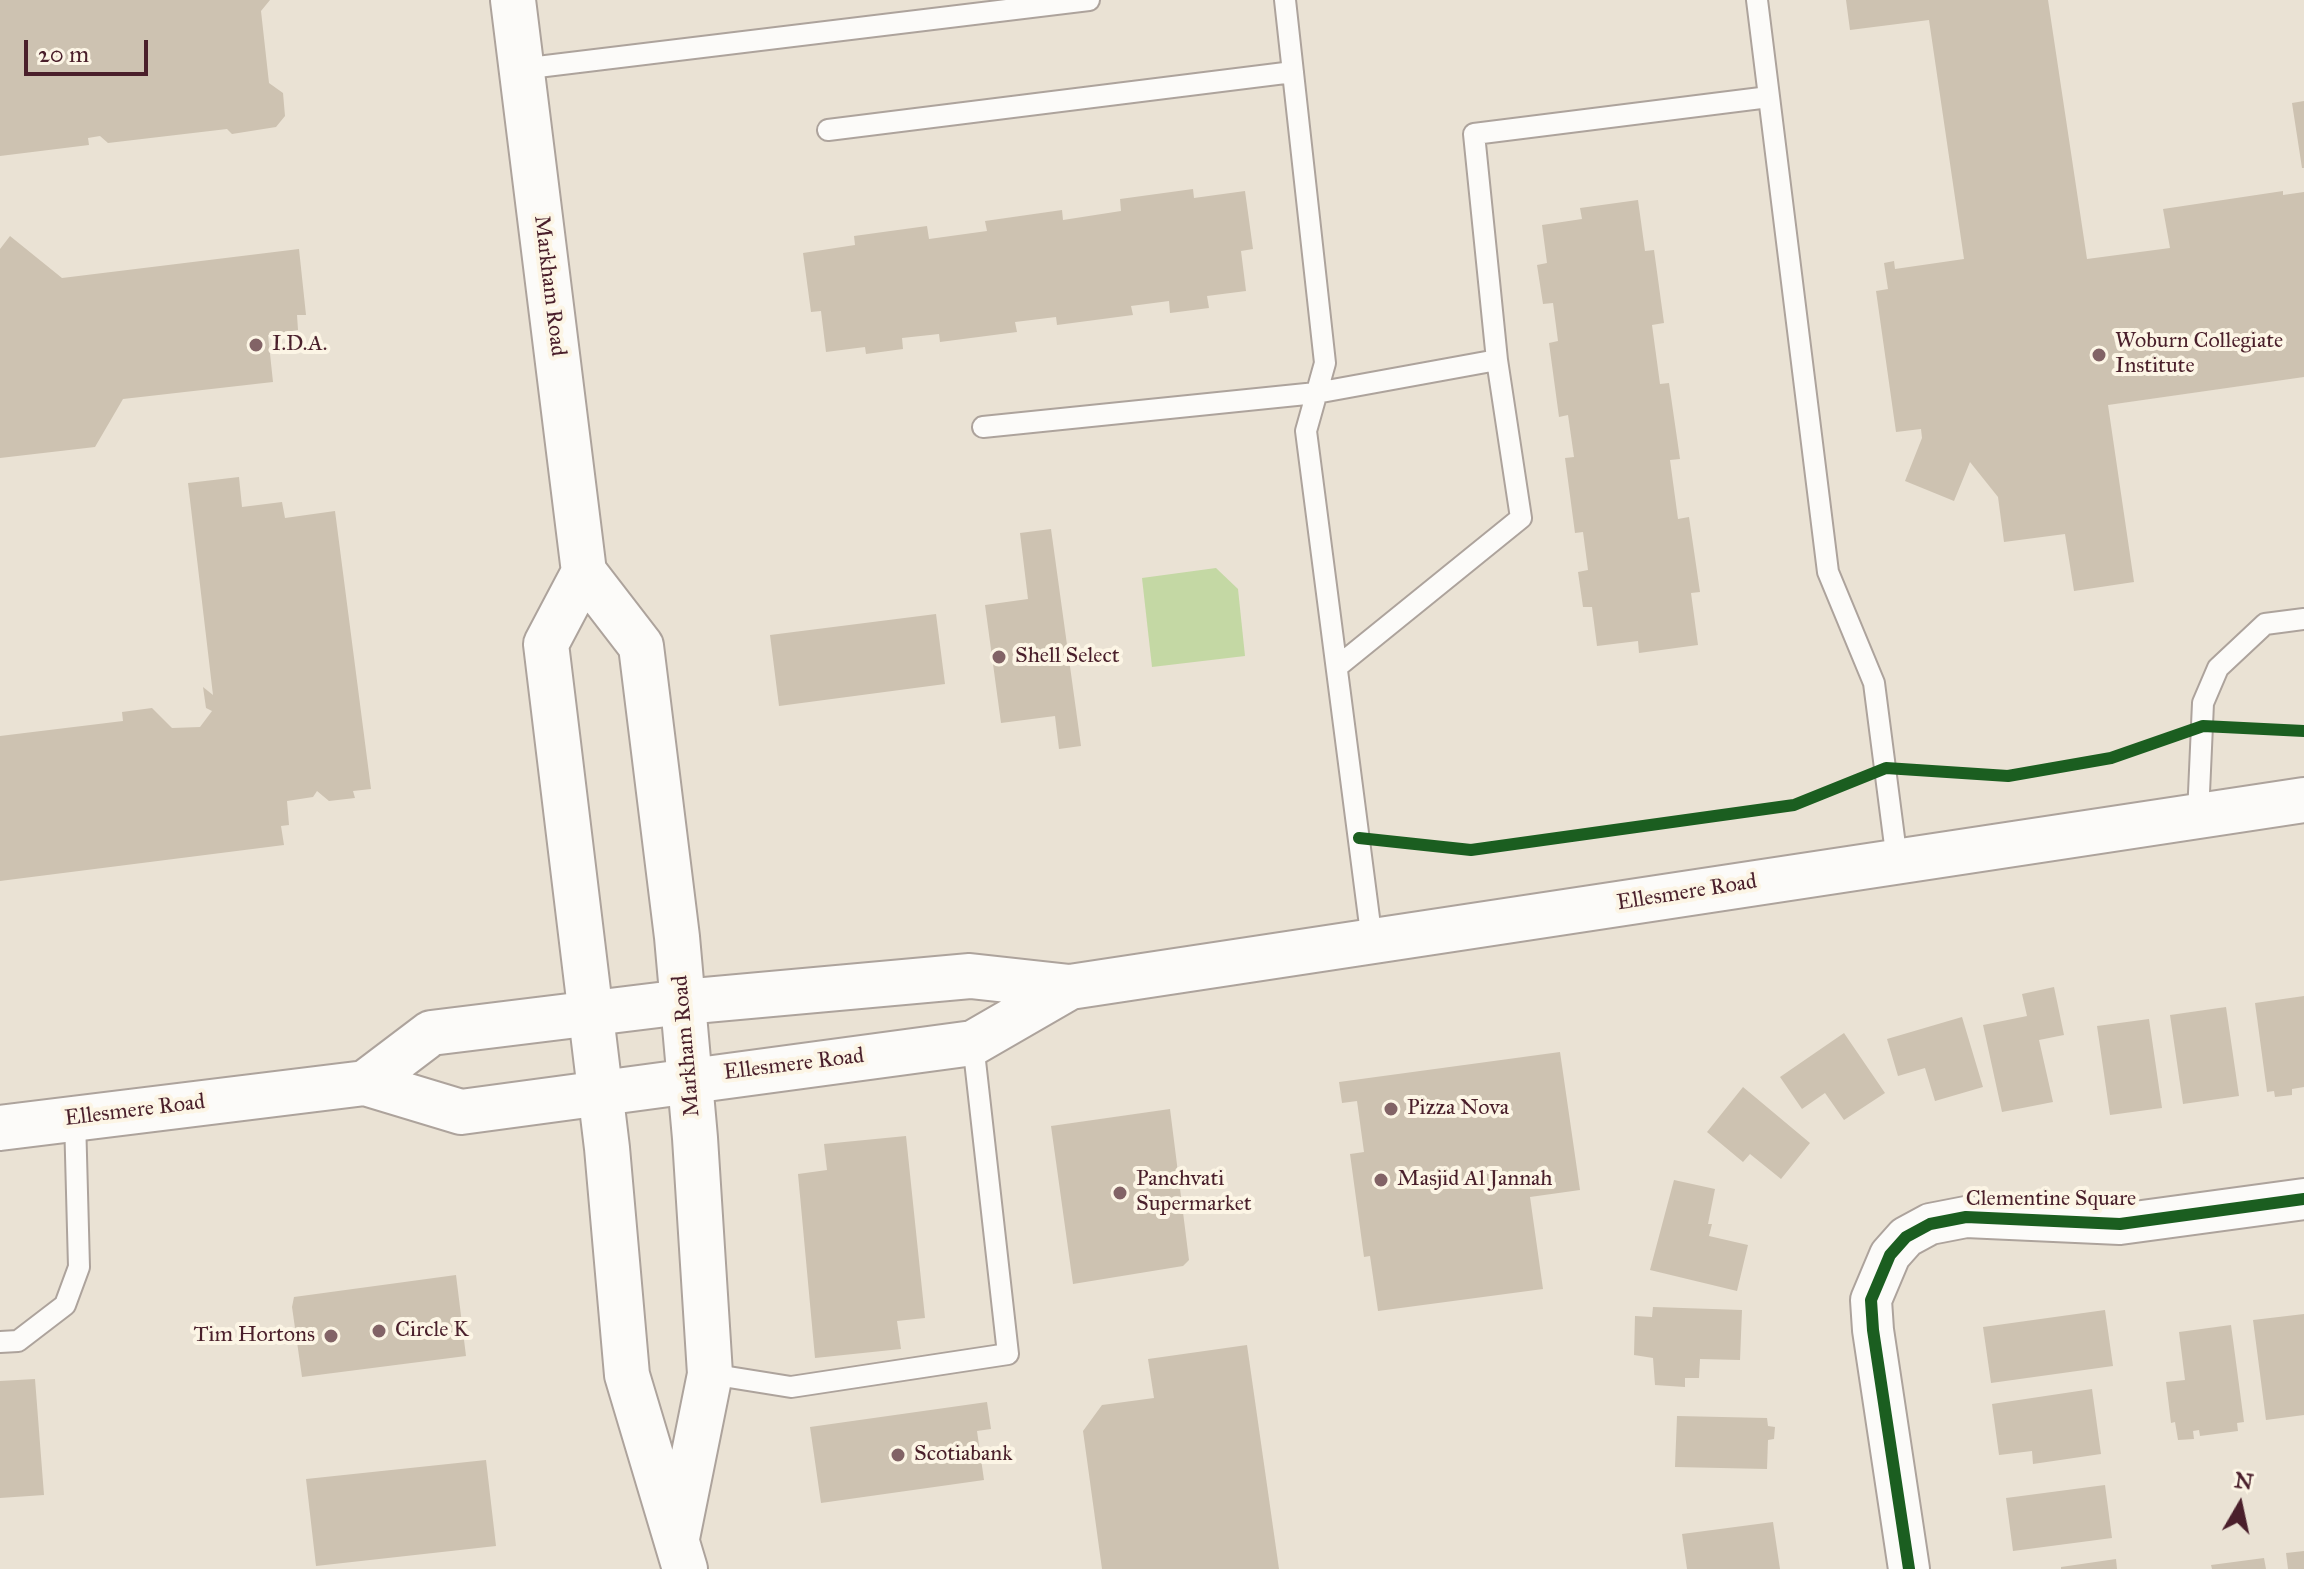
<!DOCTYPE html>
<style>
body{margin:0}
#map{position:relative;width:2304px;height:1569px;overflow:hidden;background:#eae2d4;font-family:"IM FELL Great Primer",serif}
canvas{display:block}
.north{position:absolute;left:2200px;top:1465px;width:80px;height:80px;-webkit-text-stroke:6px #fcf5e5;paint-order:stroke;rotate:9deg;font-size:22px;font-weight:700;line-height:32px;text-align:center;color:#4a1f2b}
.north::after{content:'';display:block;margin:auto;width:28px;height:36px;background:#4a1f2b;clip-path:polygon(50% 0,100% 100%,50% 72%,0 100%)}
.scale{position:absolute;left:24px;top:40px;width:124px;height:36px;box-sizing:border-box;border:4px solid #4a1f2b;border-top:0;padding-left:10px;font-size:24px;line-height:28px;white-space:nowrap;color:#4a1f2b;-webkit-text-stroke:6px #fcf5e5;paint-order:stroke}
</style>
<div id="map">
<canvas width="2304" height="1569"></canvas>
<div class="north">N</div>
<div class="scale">20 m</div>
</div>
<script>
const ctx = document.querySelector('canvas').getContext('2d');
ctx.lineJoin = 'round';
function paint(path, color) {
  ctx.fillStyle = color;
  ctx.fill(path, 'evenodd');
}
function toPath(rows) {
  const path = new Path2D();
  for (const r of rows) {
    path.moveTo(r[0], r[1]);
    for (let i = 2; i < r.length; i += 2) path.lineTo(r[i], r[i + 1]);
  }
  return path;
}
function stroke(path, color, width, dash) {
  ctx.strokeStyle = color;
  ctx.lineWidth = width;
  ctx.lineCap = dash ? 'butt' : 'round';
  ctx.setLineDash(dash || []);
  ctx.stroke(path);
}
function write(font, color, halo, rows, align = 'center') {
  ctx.font = font + ' "IM FELL Great Primer",serif';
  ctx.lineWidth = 8;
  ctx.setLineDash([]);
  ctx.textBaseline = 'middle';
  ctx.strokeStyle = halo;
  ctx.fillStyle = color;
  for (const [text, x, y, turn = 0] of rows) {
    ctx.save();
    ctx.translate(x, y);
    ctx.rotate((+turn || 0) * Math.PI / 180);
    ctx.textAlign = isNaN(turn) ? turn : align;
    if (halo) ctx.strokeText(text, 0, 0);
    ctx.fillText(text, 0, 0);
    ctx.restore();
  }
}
paint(toPath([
 [1216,568,1238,589,1245,656,1152,667,1142,578]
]), '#c4d8a4');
paint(toPath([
 [0,0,270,0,261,11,269,83,283,93,285,116,276,127,232,134,227,129,108,143,100,136,88,138,89,145,0,156],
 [1846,0,2048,0,2087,259,2170,248,2163,209,2283,191,2283,195,2304,192,2304,377,2108,405,2134,582,2074,591,2065,534,2004,542,1998,497,1970,462,1954,501,1905,481,1922,438,1921,429,1896,432,1876,291,1888,289,1884,263,1894,261,1895,269,1964,259,1929,20,1850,30],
 [2304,101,2304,168,2302,168,2292,103],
 [1193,189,1194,198,1245,191,1253,249,1241,251,1246,291,1207,296,1209,308,1170,313,1169,301,1131,306,1133,315,1057,325,1056,317,1015,322,1017,332,940,342,939,334,902,338,903,349,866,354,865,347,826,352,821,311,811,312,803,253,855,245,854,236,927,226,929,239,987,231,985,221,1062,210,1063,220,1121,211,1120,199],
 [1638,200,1645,251,1654,250,1664,323,1652,325,1660,384,1669,383,1680,459,1670,460,1678,519,1689,517,1700,592,1691,593,1698,645,1639,653,1638,641,1597,646,1592,607,1583,607,1578,572,1588,570,1583,532,1575,533,1565,458,1574,457,1568,415,1559,417,1549,343,1558,341,1553,303,1543,304,1537,265,1547,263,1542,225,1582,219,1580,208],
 [10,236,62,278,299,249,306,315,297,315,298,330,268,335,273,382,123,399,95,447,0,458,0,249],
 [239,477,242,507,282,502,285,518,335,511,371,789,353,791,355,798,329,801,317,791,313,797,287,801,289,825,281,826,284,845,0,881,0,736,123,721,122,712,152,708,172,728,200,727,212,711,206,708,203,687,213,695,188,483],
 [1051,529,1081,746,1059,749,1055,716,1001,723,985,605,1028,599,1020,533],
 [936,614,945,684,779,706,770,635],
 [2054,987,2064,1035,2039,1040,2053,1102,2002,1112,1983,1025,2027,1016,2022,994],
 [2304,996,2304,1087,2292,1089,2292,1095,2275,1097,2274,1091,2267,1092,2255,1003],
 [2226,1007,2239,1096,2183,1104,2170,1015],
 [1962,1017,1983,1087,1935,1101,1925,1068,1898,1076,1887,1039],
 [2149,1019,2162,1108,2110,1115,2097,1026],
 [1844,1033,1885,1093,1844,1120,1825,1093,1802,1109,1780,1077],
 [1560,1052,1580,1190,1530,1197,1543,1289,1378,1311,1370,1256,1364,1257,1350,1154,1364,1152,1357,1101,1342,1103,1339,1082],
 [1743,1087,1810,1143,1781,1179,1750,1154,1743,1162,1707,1132],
 [1170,1109,1189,1260,1183,1266,1073,1284,1051,1126],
 [906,1136,925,1318,897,1321,901,1349,815,1358,798,1174,827,1170,824,1144],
 [1674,1180,1715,1189,1708,1224,1712,1224,1709,1236,1748,1245,1737,1291,1650,1270],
 [456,1275,466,1356,302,1377,292,1307,294,1297],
 [1653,1307,1742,1310,1740,1360,1700,1359,1699,1378,1685,1378,1685,1387,1655,1385,1653,1358,1634,1355,1635,1316,1652,1317],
 [2105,1310,2113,1366,1991,1383,1983,1327],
 [2304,1314,2304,1415,2266,1420,2253,1320],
 [2231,1325,2244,1422,2237,1423,2238,1431,2200,1436,2199,1430,2193,1431,2194,1439,2178,1440,2175,1422,2171,1423,2166,1382,2185,1380,2179,1332],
 [1247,1345,1279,1569,1102,1569,1083,1431,1102,1405,1154,1398,1148,1359],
 [35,1379,44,1495,0,1498,0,1381],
 [2092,1389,2101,1454,2033,1464,2032,1451,1999,1455,1992,1404],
 [987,1402,991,1429,977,1431,984,1480,821,1503,810,1427],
 [1677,1416,1767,1418,1768,1426,1775,1427,1774,1439,1768,1440,1767,1469,1675,1467],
 [486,1460,496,1546,316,1566,306,1479],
 [2105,1485,2112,1538,2013,1551,2006,1498],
 [1773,1522,1780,1569,1687,1569,1682,1534],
 [2304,1551,2304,1569,2288,1569,2286,1553],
 [2264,1558,2266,1569,2212,1569,2211,1565],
 [2116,1559,2117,1569,2061,1569,2061,1567]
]), '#cdc2b1');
const lane = toPath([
 [1285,0,1325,363,1306,431,1372,941],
 [1757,0,1828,572,1874,683,1897,861],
 [521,69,1089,0],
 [828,130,1293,72],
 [983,427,1316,393,1497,360],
 [1337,667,1521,518,1497,360,1474,134,1769,97],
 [2198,815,2203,703,2218,668,2265,624,2304,619],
 [0,1342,18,1341,65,1305,79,1267,75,1118],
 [710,1374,791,1387,1008,1354,973,1043]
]);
const street = toPath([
 [1909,1569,1873,1330,1871,1300,1890,1255,1906,1237,1930,1224,1966,1217,2120,1224,2304,1199]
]);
const secondary = toPath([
 [365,1083,431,1033,683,1002,970,976,1070,987,2304,800],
 [0,1128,365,1083,461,1112,973,1043,1070,987]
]);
const primary = toPath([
 [513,0,584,572,641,646,677,937,695,1138,710,1374,677,1538],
 [584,572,546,644,607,1148,627,1375,685,1569]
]);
stroke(lane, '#ada39c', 24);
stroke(street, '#ada39c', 44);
stroke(secondary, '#ada39c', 48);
stroke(primary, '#ada39c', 48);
stroke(lane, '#fcfbf9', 20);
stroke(street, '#fcfbf9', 40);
stroke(secondary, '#fcfbf9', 44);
stroke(primary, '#fcfbf9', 44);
stroke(toPath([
 [1359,838,1471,850,1794,805,1886,768,2008,776,2111,758,2203,726,2304,731],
 [1909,1569,1873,1330,1871,1300,1890,1255,1906,1237,1930,1224,1966,1217,2120,1224,2304,1199]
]), '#1b5e20', 12);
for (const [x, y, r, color] of [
 [256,345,8,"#826366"],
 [2099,355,8,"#826366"],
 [999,657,8,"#826366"],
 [1391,1109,8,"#826366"],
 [1381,1180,8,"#826366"],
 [1120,1193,8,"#826366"],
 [379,1331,8,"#826366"],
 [331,1336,8,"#826366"],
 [898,1455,8,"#826366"]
]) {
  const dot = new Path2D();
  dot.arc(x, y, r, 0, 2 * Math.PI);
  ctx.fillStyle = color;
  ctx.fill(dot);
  stroke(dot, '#fcf5e5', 3);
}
write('22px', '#4a1f2b', '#fcf5e5', [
 ["Markham Road",549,286,83],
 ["Ellesmere Road",1687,893,-9],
 ["Markham Road",687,1046,-95],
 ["Ellesmere Road",794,1065,-7],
 ["Ellesmere Road",135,1111,-7],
 ["Clementine Square",2051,1200]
]);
write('22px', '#4a1f2b', '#fcf5e5', [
 ["Woburn Collegiate",2115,342],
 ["Institute",2115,367],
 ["I.D.A.",272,345],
 ["Shell Select",1015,657],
 ["Pizza Nova",1407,1109],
 ["Panchvati",1136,1180],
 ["Supermarket",1136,1205],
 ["Masjid Al Jannah",1397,1180],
 ["Circle K",395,1331],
 ["Tim Hortons",315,1336,"right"],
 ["Scotiabank",914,1455]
], 'left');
</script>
